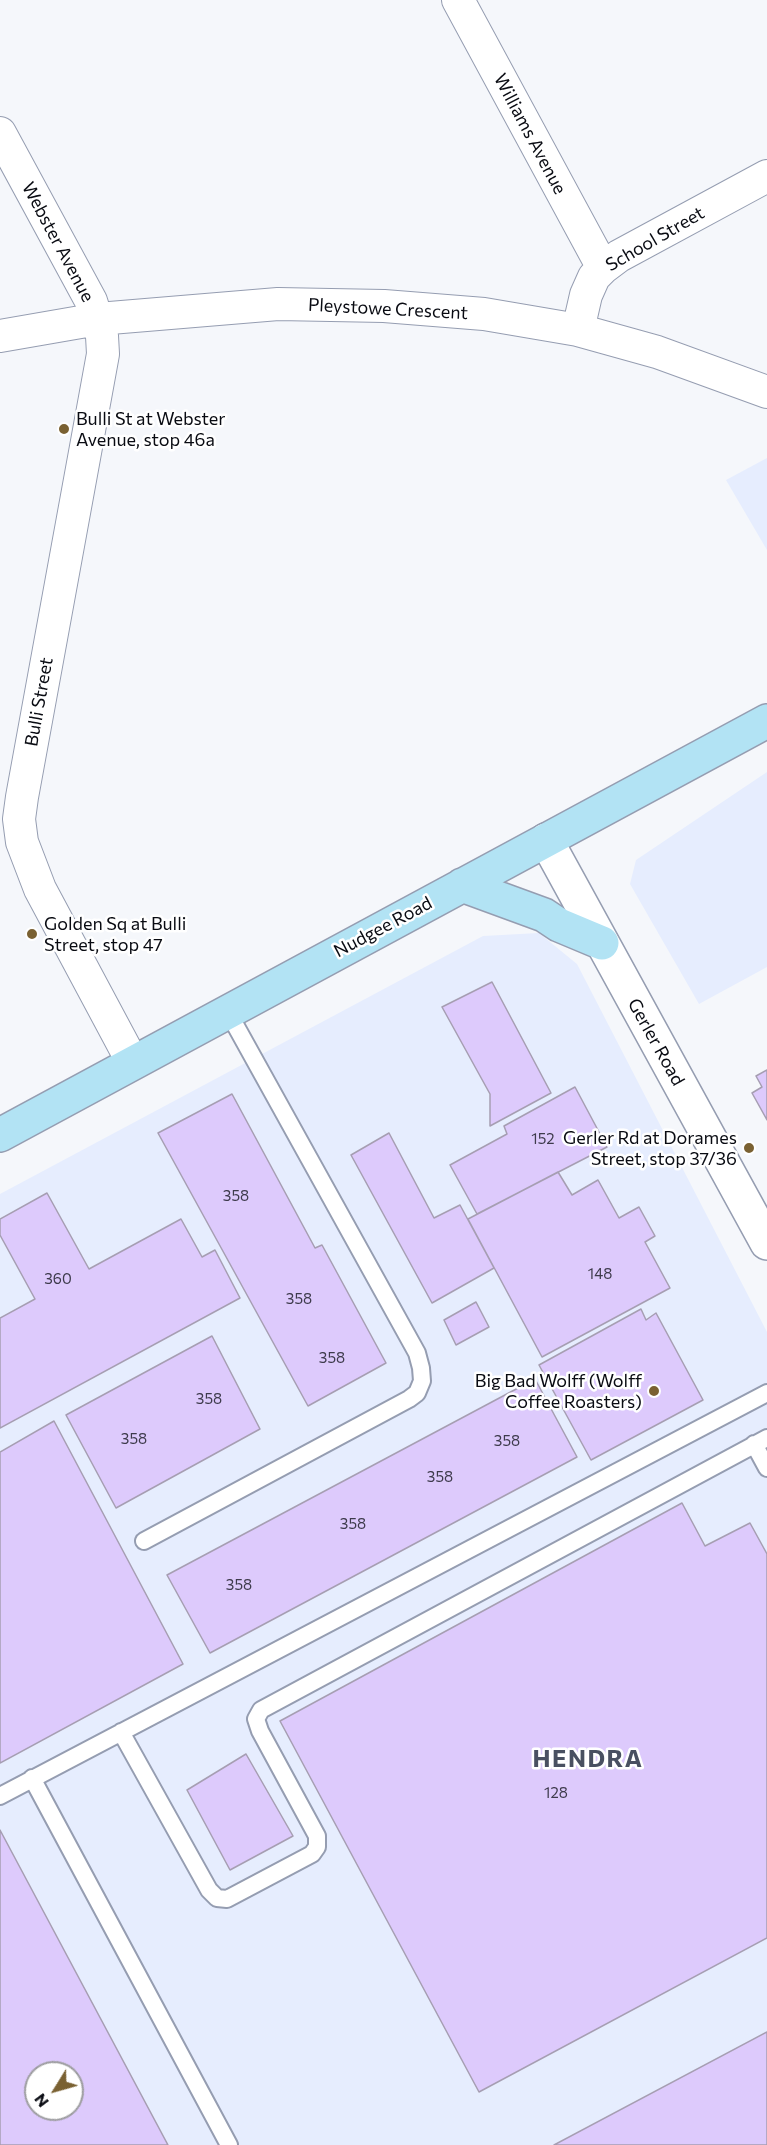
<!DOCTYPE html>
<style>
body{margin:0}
#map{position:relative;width:767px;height:2145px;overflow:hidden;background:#f5f7fb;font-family:Commissioner,sans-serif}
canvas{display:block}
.north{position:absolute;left:24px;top:2061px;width:60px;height:60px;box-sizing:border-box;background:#fff;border:2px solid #9d9da0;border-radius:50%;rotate:233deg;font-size:16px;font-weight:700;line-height:24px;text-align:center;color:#090b12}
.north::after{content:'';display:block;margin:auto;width:21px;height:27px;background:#7a6132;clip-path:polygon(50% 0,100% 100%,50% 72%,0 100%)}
</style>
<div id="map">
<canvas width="767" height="2145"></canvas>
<div class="north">N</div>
</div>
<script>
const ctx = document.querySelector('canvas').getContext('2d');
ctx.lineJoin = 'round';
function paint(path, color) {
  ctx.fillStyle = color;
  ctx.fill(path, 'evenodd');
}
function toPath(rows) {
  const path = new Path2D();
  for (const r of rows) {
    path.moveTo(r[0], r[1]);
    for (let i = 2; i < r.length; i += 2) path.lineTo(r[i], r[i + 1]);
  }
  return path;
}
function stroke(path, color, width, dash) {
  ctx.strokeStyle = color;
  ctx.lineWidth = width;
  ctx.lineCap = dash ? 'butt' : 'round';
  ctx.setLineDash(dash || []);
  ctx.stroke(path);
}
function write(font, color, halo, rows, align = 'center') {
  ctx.font = font + ' Commissioner,sans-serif';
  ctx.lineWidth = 5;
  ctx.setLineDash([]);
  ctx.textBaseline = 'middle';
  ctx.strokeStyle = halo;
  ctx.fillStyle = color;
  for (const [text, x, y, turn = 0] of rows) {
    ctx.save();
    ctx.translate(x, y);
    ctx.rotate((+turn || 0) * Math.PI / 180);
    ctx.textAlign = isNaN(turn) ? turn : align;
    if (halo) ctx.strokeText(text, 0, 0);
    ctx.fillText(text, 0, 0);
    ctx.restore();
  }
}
paint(toPath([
 [767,458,767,550,726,480],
 [767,772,767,967,699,1004,630,884,636,860],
 [539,933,577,964,767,1332,767,2145,0,2145,0,1194,483,936],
 [36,2073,72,2073,72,2109,36,2109]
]), '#e6edfe');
const building = toPath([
 [492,982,551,1093,490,1126,490,1094,442,1007,492,982],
 [767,1070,767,1120,752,1093,762,1087,756,1076,767,1070],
 [575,1087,607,1147,477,1214,450,1165,507,1134,504,1126,575,1087],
 [232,1094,315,1248,322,1245,386,1363,308,1406,158,1133,232,1094],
 [389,1133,434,1218,460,1205,494,1268,432,1303,351,1155,389,1133],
 [558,1172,572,1195,598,1180,619,1218,639,1207,655,1236,645,1242,670,1288,542,1357,468,1219,558,1172],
 [47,1193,89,1269,181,1219,202,1257,215,1250,240,1298,0,1428,0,1318,35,1299,0,1235,0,1219,47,1193],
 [476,1302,489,1327,456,1345,444,1320,476,1302],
 [641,1309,646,1320,656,1313,703,1400,591,1460,539,1365,641,1309],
 [212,1336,260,1429,116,1508,66,1415,212,1336],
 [535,1379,577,1457,210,1653,167,1575,535,1379],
 [54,1421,183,1664,0,1763,0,1452,54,1421],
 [682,1503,705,1546,750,1523,767,1554,767,1938,479,2092,280,1721,682,1503],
 [246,1754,293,1836,230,1870,187,1790,246,1754],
 [0,1830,168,2145,0,2145,0,1830],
 [36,2073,72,2073,72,2109,36,2109,36,2073],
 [767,2032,767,2145,554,2145,767,2032]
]);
paint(building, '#ddcafc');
stroke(building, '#a69eb2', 1.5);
const service = toPath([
 [754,1444,767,1468],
 [144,1541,409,1399,417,1393,422,1381,421,1368,417,1353,228,1012],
 [121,1732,209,1890,217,1898,227,1899,312,1854,317,1847,317,1836,260,1731,256,1719,261,1710,767,1438],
 [32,1778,229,2145],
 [0,1796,767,1393]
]);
const minor = toPath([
 [458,0,603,268],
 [0,133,91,301,102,336,103,354,22,797,19,819,22,842,40,889,133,1063],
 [578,330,586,295,594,277,603,268,619,256,767,176],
 [0,336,98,319,278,304,384,306,484,314,578,330,657,352,767,392]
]);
const tertiary = toPath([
 [546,840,767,1243]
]);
const secondary = toPath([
 [462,885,544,915,559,925,602,943],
 [0,1135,767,721]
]);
stroke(service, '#959db1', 20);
stroke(minor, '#959db1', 34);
stroke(tertiary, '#959db1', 36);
stroke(secondary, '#959db1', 36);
stroke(service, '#fff', 16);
stroke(minor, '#fff', 32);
stroke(tertiary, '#fff', 33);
stroke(secondary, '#b2e3f4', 33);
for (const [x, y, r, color] of [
 [64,429,6,"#7a6132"],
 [32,934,6,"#7a6132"],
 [749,1148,6,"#7a6132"],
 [654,1391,6,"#7a6132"]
]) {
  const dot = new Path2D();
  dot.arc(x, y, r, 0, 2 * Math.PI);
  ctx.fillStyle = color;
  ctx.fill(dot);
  stroke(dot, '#fff', 2);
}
write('15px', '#3e3b4c', null, [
 ["152",543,1139],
 ["358",236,1196],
 ["148",600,1274],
 ["360",58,1279],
 ["358",299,1299],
 ["358",332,1358],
 ["358",209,1399],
 ["358",134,1439],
 ["358",507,1441],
 ["358",440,1477],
 ["358",353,1524],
 ["358",239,1585],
 ["128",556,1793]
]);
write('18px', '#090b12', '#fff', [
 ["Williams Avenue",530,134,62],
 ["School Street",655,239,-30],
 ["Webster Avenue",58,242,62],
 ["Pleystowe Crescent",388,309,3],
 ["Bulli Street",39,702,-80],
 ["Nudgee Road",383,927,-28],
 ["Gerler Road",656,1042,61]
]);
write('18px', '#090b12', '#fff', [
 ["Bulli St at Webster",76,419],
 ["Avenue, stop 46a",76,440],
 ["Golden Sq at Bulli",44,924],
 ["Street, stop 47",44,945],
 ["Gerler Rd at Dorames",737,1138,"right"],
 ["Street, stop 37/36",737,1159,"right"],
 ["Big Bad Wolff (Wolff",642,1381,"right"],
 ["Coffee Roasters)",642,1402,"right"]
], 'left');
ctx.letterSpacing = '1.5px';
write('bold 24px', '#495061', '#fff', [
 ["HENDRA",588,1759]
]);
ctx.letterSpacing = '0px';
</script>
